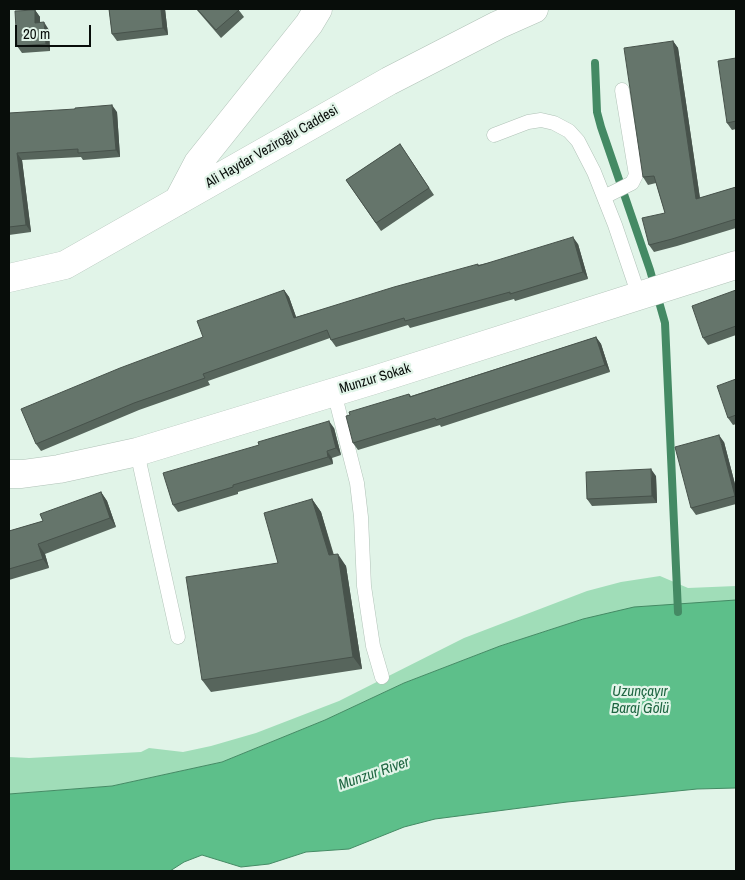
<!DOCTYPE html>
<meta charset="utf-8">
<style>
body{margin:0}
#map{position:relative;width:745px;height:880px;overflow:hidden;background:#e1f4e8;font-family:"Archivo Narrow",sans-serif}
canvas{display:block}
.frame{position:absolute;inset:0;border:10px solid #080d0a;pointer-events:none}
.scale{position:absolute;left:15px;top:25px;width:76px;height:22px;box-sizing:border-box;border:2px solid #080d0a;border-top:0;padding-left:6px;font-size:15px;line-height:18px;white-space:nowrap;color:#080d0a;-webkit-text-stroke:4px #e1f4e8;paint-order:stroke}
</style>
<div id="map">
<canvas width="745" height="880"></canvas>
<div class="frame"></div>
<div class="scale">20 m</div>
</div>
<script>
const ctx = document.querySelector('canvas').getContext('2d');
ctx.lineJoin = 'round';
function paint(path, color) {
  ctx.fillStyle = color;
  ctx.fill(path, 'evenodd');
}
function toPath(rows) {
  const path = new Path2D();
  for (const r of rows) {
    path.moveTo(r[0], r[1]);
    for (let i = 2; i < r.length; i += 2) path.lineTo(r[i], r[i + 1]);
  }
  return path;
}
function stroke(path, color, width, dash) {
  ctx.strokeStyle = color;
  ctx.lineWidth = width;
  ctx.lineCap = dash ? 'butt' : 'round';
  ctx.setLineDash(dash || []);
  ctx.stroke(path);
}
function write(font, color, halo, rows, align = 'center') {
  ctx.font = font + ' "Archivo Narrow",sans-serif';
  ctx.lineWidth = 4.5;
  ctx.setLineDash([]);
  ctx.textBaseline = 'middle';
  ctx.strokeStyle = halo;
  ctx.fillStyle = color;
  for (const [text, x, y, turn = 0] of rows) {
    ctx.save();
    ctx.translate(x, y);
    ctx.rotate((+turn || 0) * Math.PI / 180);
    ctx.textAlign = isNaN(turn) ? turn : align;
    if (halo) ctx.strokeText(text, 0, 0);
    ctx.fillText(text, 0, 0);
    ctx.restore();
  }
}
paint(toPath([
 [660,576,688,588,736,586,736,601,583,619,500,646,404,683,325,720,222,762,112,786,9,794,9,757,29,758,141,752,149,748,183,752,211,746,256,733,339,701,464,638,587,591,621,582]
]), '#a0ddb8');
const water = toPath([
 [736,600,736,788,697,789,567,802,435,819,404,827,349,849,306,852,269,864,241,867,202,855,184,862,170,871,9,871,9,794,112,786,222,762,325,720,404,683,500,646,583,619,634,607,736,600]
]);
paint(water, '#5dbf8a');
stroke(water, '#448a64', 1);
stroke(toPath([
 [595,63,597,112,601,127,650,270,665,323,678,612]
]), '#448a64', 8);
const lane = toPath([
 [494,135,528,122,541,120,554,123,569,131,578,141,594,172,615,225,639,296],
 [604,197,632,183,636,175,622,90],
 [334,392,357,483,361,517,364,586,373,646,382,677],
 [137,452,178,637]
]);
const street = toPath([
 [178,201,198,163,309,24,318,9],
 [9,278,65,265,389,81,498,25,534,9],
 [9,474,22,474,59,469,137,452,374,380,736,265]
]);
stroke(lane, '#b0c2b7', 15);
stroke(street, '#b0c2b7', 29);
stroke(lane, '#fff', 14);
stroke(street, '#fff', 28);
paint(toPath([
 [109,9,165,9,168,35,117,41,112,34],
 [196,9,238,9,244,17,221,38],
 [35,10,40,17,40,23,49,30,50,51,22,53,17,46],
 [673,41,678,48,700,198,736,187,736,228,677,246,654,252,649,245,665,213,656,183,648,185,643,177],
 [736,58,736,129,732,130,727,123],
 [117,112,120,157,83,160,81,157,22,160,31,232,9,235,9,113],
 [400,144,434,195,381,231,346,180],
 [578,244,588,279,515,301,514,299,410,328,408,325,336,347,331,340,330,338,208,381,210,385,139,410,41,451,36,444,284,290,289,297,296,317,478,265],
 [736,290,736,335,708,345,703,338],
 [596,337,601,344,610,372,441,427,440,425,358,450,353,443,409,394,411,396],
 [736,379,736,424,733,425,728,418],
 [334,428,341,455,332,458,333,464,238,492,238,494,178,512,173,505],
 [724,442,736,488,736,504,696,515,691,508],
 [656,476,657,503,592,506,587,499],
 [101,492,107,501,116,527,45,554,49,568,9,580,9,531,43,521],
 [312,499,321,512,334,555,346,566,362,669,211,692,202,680,278,563]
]), '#57655c');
paint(toPath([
 [161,9,165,9,168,35,163,28],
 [35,10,40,17,40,30,35,23],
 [44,22,49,30,50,51,46,44],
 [673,41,678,48,701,206,696,199],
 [112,105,117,112,120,157,116,150],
 [17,153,22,160,31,232,26,225],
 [573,237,578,244,588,279,583,272],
 [284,290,289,297,299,325,294,318],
 [596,337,601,344,610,372,605,365],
 [329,421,334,428,341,455,336,448],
 [719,435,724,442,736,488,736,498,735,496],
 [327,451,332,458,333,464,328,457],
 [651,469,656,476,657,503,652,496],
 [101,492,107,501,116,527,110,518],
 [312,499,321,512,337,568,329,555],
 [38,544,45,554,49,568,43,559],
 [338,554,346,566,362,669,353,657]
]), '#47524b');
const building = toPath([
 [109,9,161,9,163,28,112,34,109,9],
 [197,9,238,9,239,10,216,30,197,9],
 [35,10,35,23,44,22,46,44,17,46,15,11,35,10],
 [673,41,696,199,736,187,736,219,672,239,649,245,642,218,665,213,654,176,643,177,624,48,673,41],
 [736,58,736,121,727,123,718,61,736,58],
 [112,105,116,150,78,153,78,149,17,153,26,225,9,227,9,113,75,109,75,108,112,105],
 [400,144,429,188,376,223,346,180,400,144],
 [573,237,583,272,510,294,510,292,405,321,404,318,331,340,327,330,203,374,205,378,134,403,36,444,21,409,120,368,203,337,197,321,284,290,294,318,394,287,478,264,478,266,573,237],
 [736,290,736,326,703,338,692,306,736,290],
 [596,337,605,365,436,420,435,418,353,443,346,416,350,415,349,412,409,394,410,397,596,337],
 [736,379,736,415,728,418,717,386,736,379],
 [329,421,336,448,327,451,328,457,233,485,233,487,173,505,163,473,259,445,258,442,329,421],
 [719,435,735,496,691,508,675,447,719,435],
 [651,469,652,496,587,499,586,472,651,469],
 [101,492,110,518,38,544,43,559,9,569,9,531,43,521,40,514,101,492],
 [312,499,329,555,338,554,353,657,202,680,186,577,278,563,264,513,312,499]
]);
paint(building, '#65756b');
stroke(building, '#47524b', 1);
write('14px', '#080d0a', '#e1f4e8', [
 ["Ali Haydar Veziroğlu Caddesi",272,147,-30],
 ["Munzur Sokak",375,379,-17]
]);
write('italic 15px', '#1f6642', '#e1f4e8', [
 ["Uzunçayır",640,692],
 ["Baraj Gölü",640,709],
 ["Munzur River",374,774,-19]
]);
</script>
